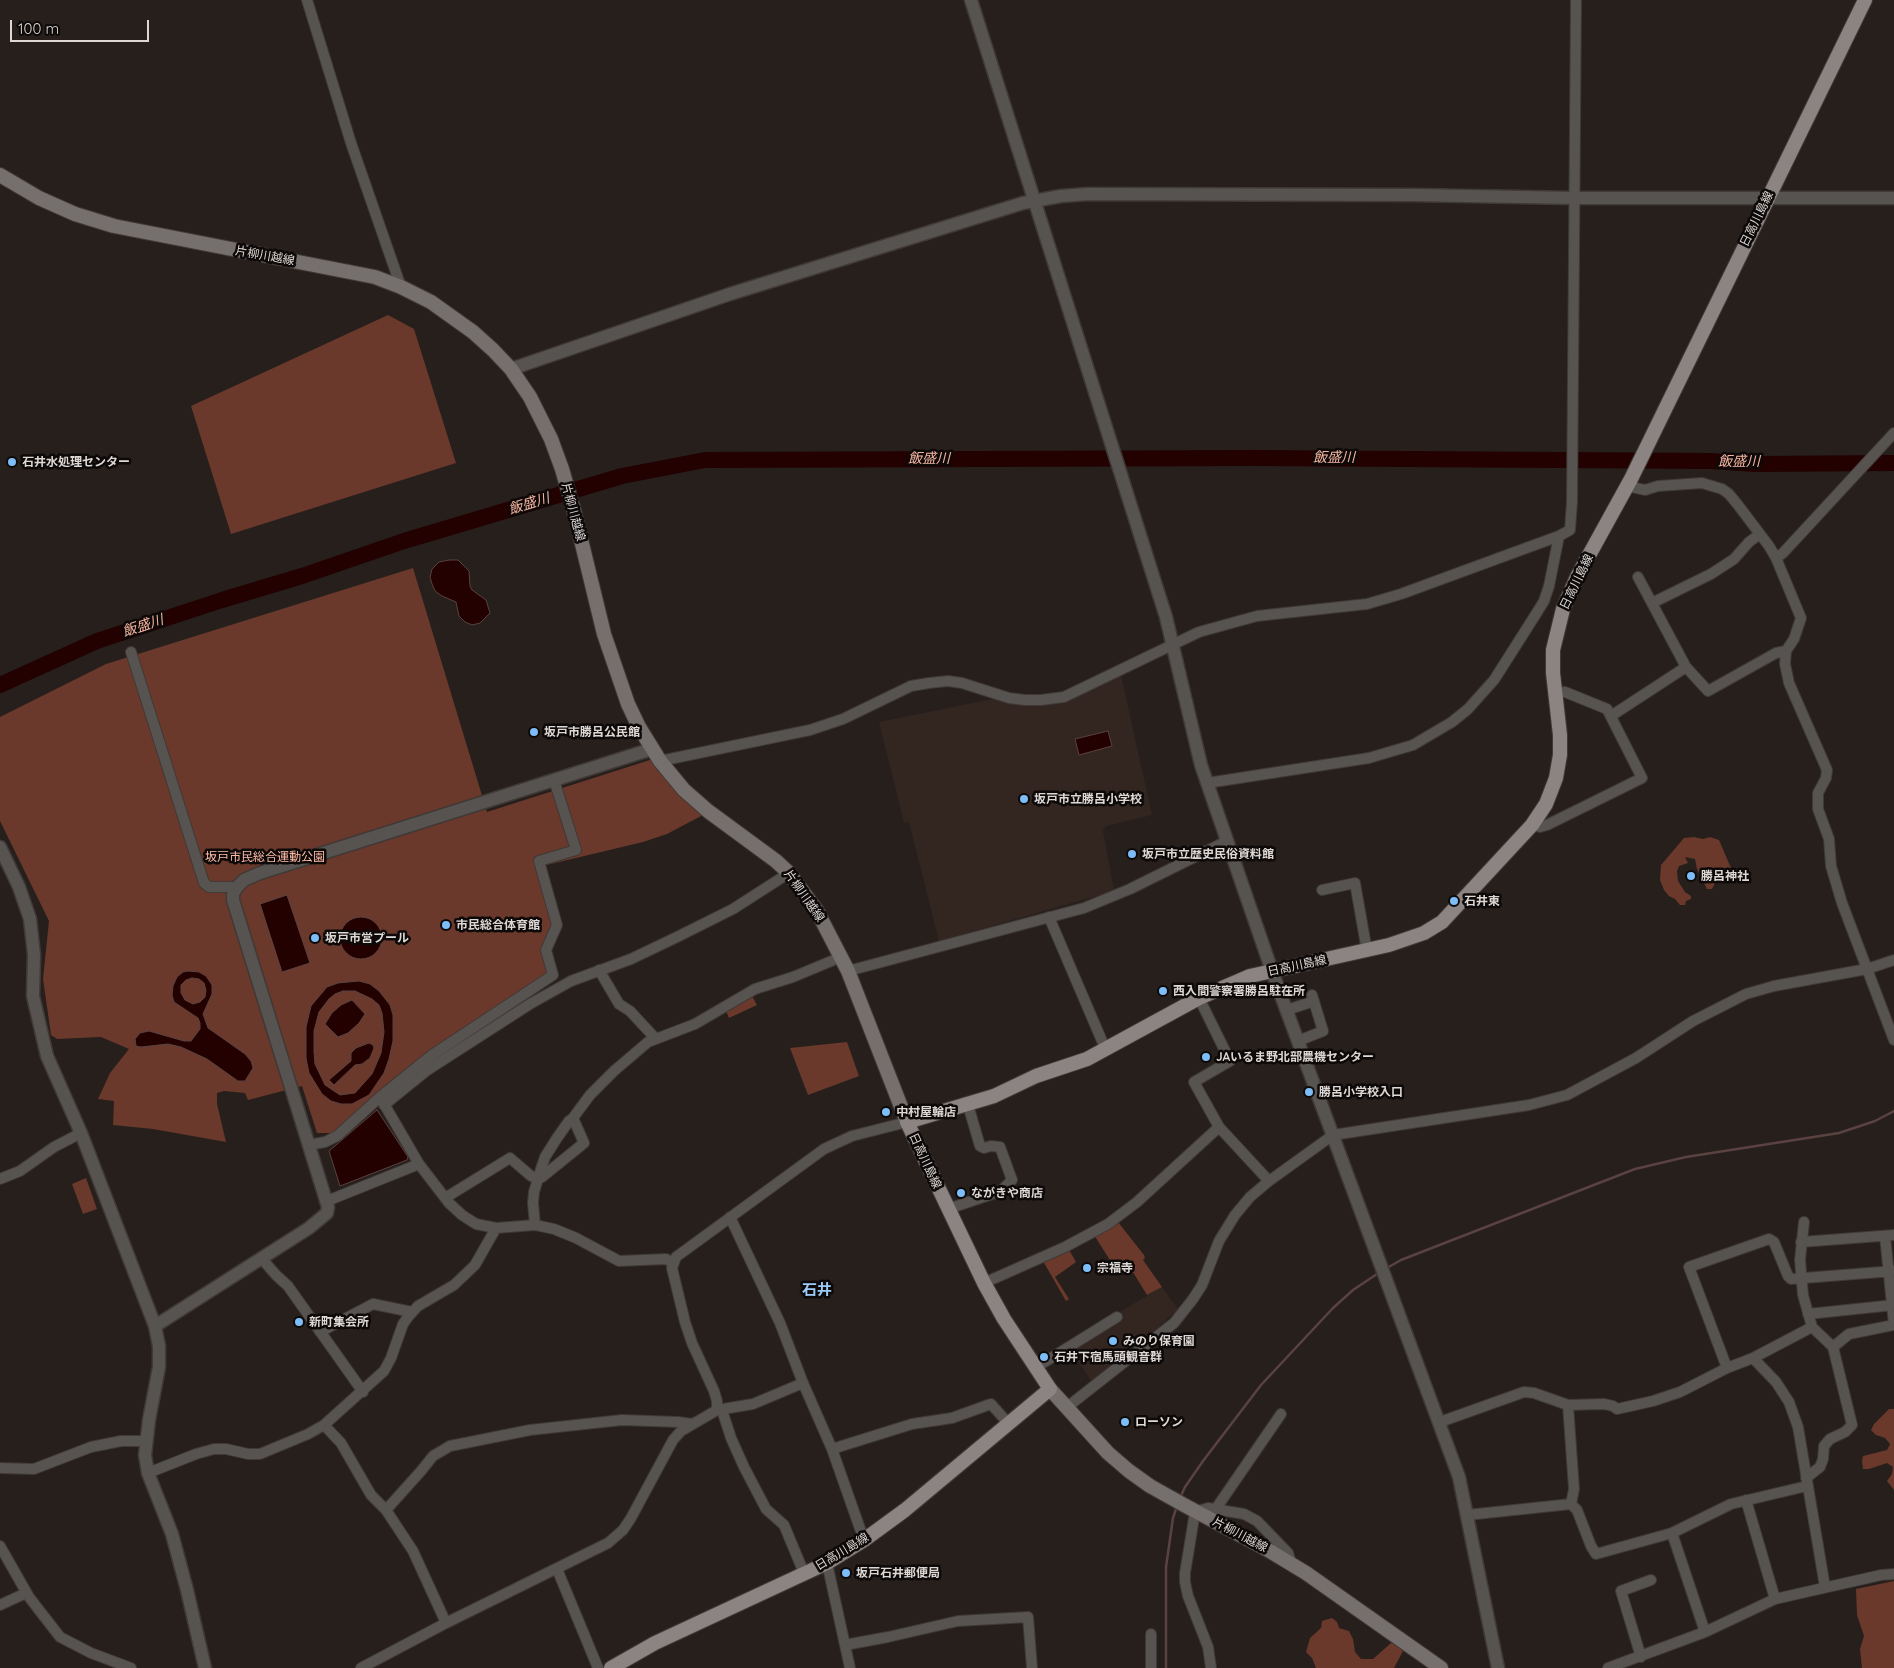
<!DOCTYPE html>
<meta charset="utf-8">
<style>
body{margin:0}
#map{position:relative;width:1894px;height:1668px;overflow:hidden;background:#261f1c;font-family:Quicksand,sans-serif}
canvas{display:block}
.scale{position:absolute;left:10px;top:20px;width:139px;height:22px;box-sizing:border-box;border:2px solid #ddd8d6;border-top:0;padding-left:6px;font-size:15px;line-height:18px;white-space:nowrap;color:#ddd8d6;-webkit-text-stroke:4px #0d0908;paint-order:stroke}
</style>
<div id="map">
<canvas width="1894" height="1668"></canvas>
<div class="scale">100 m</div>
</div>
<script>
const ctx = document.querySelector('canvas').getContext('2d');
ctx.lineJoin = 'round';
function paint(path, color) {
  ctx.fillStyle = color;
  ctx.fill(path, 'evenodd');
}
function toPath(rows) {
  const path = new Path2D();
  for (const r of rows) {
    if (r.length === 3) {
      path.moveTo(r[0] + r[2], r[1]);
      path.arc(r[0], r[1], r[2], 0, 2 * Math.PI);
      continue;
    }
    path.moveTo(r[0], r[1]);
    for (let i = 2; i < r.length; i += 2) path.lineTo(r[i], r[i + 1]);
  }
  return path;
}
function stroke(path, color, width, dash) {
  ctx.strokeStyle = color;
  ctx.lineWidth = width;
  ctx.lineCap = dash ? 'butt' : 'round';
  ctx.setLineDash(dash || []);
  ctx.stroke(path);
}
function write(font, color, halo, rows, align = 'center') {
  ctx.font = font + ' Quicksand,"Noto Sans JP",sans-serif';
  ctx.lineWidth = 5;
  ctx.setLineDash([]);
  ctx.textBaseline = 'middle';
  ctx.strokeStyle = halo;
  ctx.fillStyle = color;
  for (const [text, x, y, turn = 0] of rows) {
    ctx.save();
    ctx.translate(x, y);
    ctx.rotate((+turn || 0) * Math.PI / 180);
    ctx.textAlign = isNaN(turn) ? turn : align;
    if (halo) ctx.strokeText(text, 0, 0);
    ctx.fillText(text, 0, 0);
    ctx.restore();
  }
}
paint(toPath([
 [1121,675,1152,815,1106,826,1103,831,1114,890,1100,895,939,941,909,822,904,823,879,722,997,698,1019,705,1050,704],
 [1162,1287,1178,1309,1152,1333,1092,1382,1070,1349,1118,1313]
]), '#332621');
paint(toPath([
 [388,315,414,329,456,463,231,534,191,406],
 [413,568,487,812,653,759,703,815,667,834,643,842,538,867,555,925,543,949,551,975,426,1056,332,1133,317,1133,302,1086,248,1100,245,1093,224,1091,217,1093,217,1104,226,1142,153,1129,113,1125,114,1101,98,1099,110,1073,129,1049,101,1037,57,1039,51,1035,43,979,49,921,0,821,0,717,106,664],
 [1694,837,1703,839,1710,837,1719,840,1731,868,1730,873,1728,880,1719,879,1716,881,1712,889,1707,889,1697,869,1695,859,1685,857,1688,863,1679,866,1677,871,1678,881,1685,892,1691,896,1691,899,1686,901,1685,905,1680,905,1675,899,1669,896,1664,890,1660,880,1661,865,1684,838],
 [752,996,757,1005,729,1018,726,1011],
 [847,1042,859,1076,808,1095,790,1048],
 [86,1178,97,1209,83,1214,72,1184],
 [1118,1222,1144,1255,1145,1258,1143,1260,1162,1287,1147,1295,1131,1269,1120,1276,1094,1235],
 [1068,1248,1076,1262,1055,1277,1069,1299,1066,1301,1043,1261],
 [1889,1409,1894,1409,1894,1490,1887,1481,1892,1474,1893,1467,1887,1463,1869,1469,1863,1469,1862,1461,1863,1456,1887,1450,1890,1444,1885,1438,1876,1435,1871,1430,1874,1424],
 [1894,1581,1894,1668,1862,1668,1860,1649,1864,1636,1857,1615,1856,1589],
 [1332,1618,1337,1622,1339,1628,1349,1631,1353,1639,1355,1652,1361,1659,1373,1659,1391,1643,1397,1645,1403,1651,1394,1668,1316,1668,1312,1658,1306,1652,1310,1638,1321,1628,1322,1621]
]), '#6a392b');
const water = toPath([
 [449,560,458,560,469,571,470,586,472,590,486,600,490,613,480,623,472,625,465,622,459,616,456,602,442,596,435,591,432,584,430,577,432,569,439,562,449,560],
 [1108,731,1112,746,1079,755,1075,739,1108,731],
 [287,895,310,963,282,972,260,904,287,895],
 [361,938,21],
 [188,971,199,972,206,976,212,985,212,994,203,1014,208,1028,245,1054,251,1061,253,1068,245,1081,238,1081,207,1059,181,1047,168,1044,141,1047,136,1046,135,1039,140,1033,149,1031,184,1041,191,1041,200,1029,200,1023,198,1018,174,1002,172,995,173,986,177,977,183,972,188,971],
 [192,978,199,979,204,983,206,990,205,997,200,1002,193,1004,185,1000,181,993,181,985,186,980,192,978],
 [359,981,370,984,379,991,390,1005,393,1015,393,1041,389,1059,384,1073,369,1095,352,1104,341,1104,331,1101,322,1094,309,1073,306,1058,306,1027,311,1006,327,987,338,983,359,981],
 [343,991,355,991,372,999,379,1005,382,1013,384,1032,381,1053,372,1074,355,1093,340,1095,325,1085,315,1064,314,1052,314,1031,319,1012,329,999,335,994,343,991],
 [352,1000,365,1014,359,1023,348,1033,338,1037,325,1024,332,1013,341,1005,352,1000],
 [369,1043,373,1045,374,1048,370,1058,362,1064,355,1065,334,1085,329,1080,351,1061,351,1053,356,1048,369,1043],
 [377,1110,408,1157,407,1160,340,1186,329,1151,377,1110]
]);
paint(water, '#220100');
stroke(water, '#5a4240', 1);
stroke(toPath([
 [1387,1268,1401,1260,1635,1169,1686,1157,1839,1133,1875,1121,1894,1111],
 [1180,1498,1185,1487,1203,1461,1261,1385,1333,1308,1353,1290,1380,1272],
 [1166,1668,1166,1567,1173,1518,1177,1506]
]), '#5a4240', 2.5);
stroke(toPath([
 [0,685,97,641,222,600,302,576,404,541,622,476,705,460,1255,458,1711,461,1754,464,1894,463]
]), '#220100', 16);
const minor = toPath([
 [307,0,351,143,401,287],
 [1627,486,1645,490,1658,486,1702,483,1722,489,1729,494,1738,505,1769,546,1776,558,1801,618,1794,639,1786,651,1785,664,1789,683,1827,770,1826,778,1818,793,1818,809,1829,839,1831,866,1842,903,1894,1040],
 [1776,558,1783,553,1894,433],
 [1638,577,1686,667,1708,691,1776,653,1786,651],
 [1652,603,1711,574,1734,559,1749,542,1760,534],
 [131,652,204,883,209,887,237,887],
 [1611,716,1686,667],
 [660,761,810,730,843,719,911,686,929,683,948,681,962,683,1009,698,1025,700,1041,700,1064,697,1199,632,1257,616,1367,604,1401,594,1559,536,1570,530,1572,502,1576,0],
 [1207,783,1369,758,1413,745,1452,722,1468,709,1494,680,1536,614,1544,601,1549,586,1559,536],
 [1532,825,1540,827,1547,825,1642,778,1607,709,1565,692,1554,693],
 [1322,890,1355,883,1367,951],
 [1049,917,1105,1048],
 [599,970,619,1004,630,1011,656,1039],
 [848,971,1084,908,1130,889,1227,841],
 [1199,998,1230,1061,1194,1082,1219,1127],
 [1287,1010,1314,1001],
 [1298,1041,1323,1031,1312,995],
 [380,1097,432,1055,553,975,546,950,557,925,539,861,576,850,554,780],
 [384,1105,426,1071,530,1004,571,981,631,959,677,937,733,909,789,873],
 [309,1145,325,1142,337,1136,380,1097,419,1164,449,1203,462,1215,476,1224,496,1228,535,1225,554,1229,576,1238,619,1261,666,1259,673,1263],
 [0,1179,20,1171,54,1147,81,1133],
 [445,1198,510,1158,531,1176,538,1179,542,1177,584,1143,573,1118,590,1095,614,1071,648,1042,695,1024,755,989,793,977,841,957],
 [327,1201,419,1164],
 [948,1209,1001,1191,1012,1180,1000,1147,991,1146,984,1148,980,1146,968,1105],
 [730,1217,780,1323,803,1383,832,1449,864,1540],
 [1804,1222,1800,1260,1803,1295,1812,1327,1833,1347,1852,1425,1845,1432,1830,1439,1824,1446,1823,1459,1820,1467,1806,1478],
 [535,1225,533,1203,534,1192,541,1169,545,1157,557,1138,569,1121,573,1118],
 [1885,1236,1894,1325],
 [1801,1242,1894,1235],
 [262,1259,276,1275,288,1286,363,1392],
 [984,1283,1065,1247,1108,1224,1137,1202,1219,1127,1269,1181],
 [1808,1314,1894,1305],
 [320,1332,373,1304,412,1312],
 [1833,1347,1849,1334,1894,1325],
 [1753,1358,1776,1382,1789,1402,1798,1427,1825,1587],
 [1035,1368,1117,1317],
 [1727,1368,1689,1267,1769,1239,1774,1242,1788,1276,1791,1279,1894,1271],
 [1568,1405,1574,1489,1571,1504,1577,1510,1591,1546,1596,1554,1672,1533,1731,1504,1807,1486],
 [1066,1408,1174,1323,1193,1299,1202,1285,1219,1241,1235,1215,1250,1197,1269,1181,1333,1135,1529,1105,1567,1095,1636,1058,1693,1021,1746,994,1774,986,1867,969,1894,960],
 [717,1410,717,1401,714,1391,692,1343,685,1322,672,1268,676,1257,824,1149,852,1136,907,1122],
 [722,1410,731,1438,744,1467,766,1509,784,1525,804,1573],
 [1440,1422,1524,1392,1534,1393,1568,1405,1604,1404,1613,1406,1617,1409,1653,1401,1680,1392,1727,1368,1753,1358,1812,1327],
 [324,1425,341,1443,371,1495,386,1510,413,1551,446,1623],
 [832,1449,912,1424,952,1418,988,1405,991,1404,1008,1423],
 [0,1468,34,1469,91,1447,121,1441,146,1441],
 [148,1473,196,1454,214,1449,226,1449,248,1454,260,1454,308,1434,324,1425,384,1371,391,1358,403,1324,408,1317,418,1306,454,1285,475,1265,496,1228],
 [1746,1500,1775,1599],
 [386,1510,421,1471,433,1456,450,1446,530,1430,622,1420,678,1422,692,1424],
 [1215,1510,1281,1414],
 [1467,1515,1571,1504],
 [1672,1533,1705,1632],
 [0,1546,29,1597,60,1637,91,1653,131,1668],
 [827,1563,850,1668],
 [557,1569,598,1668],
 [0,1605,26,1593],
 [1151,1634,1151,1668],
 [845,1645,888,1637,958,1621,1028,1617,1032,1668],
 [1641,1657,1621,1591,1651,1580],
 [361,1668,446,1623,608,1543,623,1530,631,1518,673,1440,681,1431,717,1410,753,1404,803,1383],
 [1211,1668,1208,1647,1188,1596,1185,1582,1185,1573,1195,1512,1208,1508,1244,1514,1257,1521,1288,1553,1291,1563],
 [1608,1668,1705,1632,1775,1599,1881,1575,1894,1574]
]);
const tertiary = toPath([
 [971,0,1166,617,1201,765,1272,971,1459,1477,1498,1668],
 [511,369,730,294,1023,203,1061,196,1088,194,1414,195,1574,198,1894,198],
 [0,847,19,887,30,919,34,955,33,996,47,1056,81,1133,155,1326,159,1346,159,1367,149,1420,145,1455,148,1473,172,1534,187,1590,205,1668],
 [155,1326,309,1228,327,1213,328,1207,233,900,233,894,237,887,244,880,260,873,652,749]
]);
const secondary = toPath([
 [0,175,39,198,75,214,114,226,375,277,401,287,431,302,473,332,493,350,511,369,530,397,551,439,562,469,574,511,604,634,628,704,639,727,660,761,684,790,708,811,776,861,789,873,817,911,848,971,907,1122],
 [1050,1389,1108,1453,1129,1471,1150,1486,1184,1505,1268,1550,1306,1573,1441,1668]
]);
const primary = toPath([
 [611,1668,655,1643,827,1563,864,1540,905,1510,1050,1389,1004,1319,984,1283,907,1122,994,1096,1036,1076,1087,1059,1199,998,1250,976,1389,945,1424,933,1442,922,1532,825,1546,804,1556,778,1560,755,1560,735,1553,673,1553,650,1563,609,1577,577,1631,479,1865,0]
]);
stroke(minor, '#403936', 12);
stroke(tertiary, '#403936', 15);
stroke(secondary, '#403936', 16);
stroke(primary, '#403936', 16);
stroke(minor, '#565351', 10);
stroke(tertiary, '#565351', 12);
stroke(secondary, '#756f6d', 14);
stroke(primary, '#8c8482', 14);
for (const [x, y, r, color] of [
 [12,462,5,"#7dbef9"],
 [534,732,5,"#7dbef9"],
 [1024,799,5,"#7dbef9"],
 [1132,854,5,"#7dbef9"],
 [1691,876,5,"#7dbef9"],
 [1454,901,5,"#7dbef9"],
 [446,925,5,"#7dbef9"],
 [315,938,5,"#7dbef9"],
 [1163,991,5,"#7dbef9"],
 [1206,1057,5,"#7dbef9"],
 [1309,1092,5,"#7dbef9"],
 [886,1112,5,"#7dbef9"],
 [961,1193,5,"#7dbef9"],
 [1087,1268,5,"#7dbef9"],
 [299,1322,5,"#7dbef9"],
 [1113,1341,5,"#7dbef9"],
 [1044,1357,5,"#7dbef9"],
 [1125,1422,5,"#7dbef9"],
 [846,1573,5,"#7dbef9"]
]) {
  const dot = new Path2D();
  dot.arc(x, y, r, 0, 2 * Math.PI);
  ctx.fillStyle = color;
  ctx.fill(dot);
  stroke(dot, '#0d0908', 2);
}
write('12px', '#ddd8d6', '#0d0908', [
 ["日高川島線",1757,219,-64],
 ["片柳川越線",265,256,10],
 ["片柳川越線",573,512,75],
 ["日高川島線",1577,582,-64],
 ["片柳川越線",804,896,55],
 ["日高川島線",1297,966,-12],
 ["日高川島線",925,1161,65],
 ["片柳川越線",1240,1535,28],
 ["日高川島線",842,1552,-31]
]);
write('bold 12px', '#ddd8d6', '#0d0908', [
 ["石井水処理センター",22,462],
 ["坂戸市勝呂公民館",544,732],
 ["坂戸市立勝呂小学校",1034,799],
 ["坂戸市立歴史民俗資料館",1142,854],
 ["勝呂神社",1701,876],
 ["石井東",1464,901],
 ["市民総合体育館",456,925],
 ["坂戸市営プール",325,938],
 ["西入間警察署勝呂駐在所",1173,991],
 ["JAいるま野北部農機センター",1216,1057],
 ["勝呂小学校入口",1319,1092],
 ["中村屋輪店",896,1112],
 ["ながきや商店",971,1193],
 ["宗福寺",1097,1268],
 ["新町集会所",309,1322],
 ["みのり保育園",1123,1341],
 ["石井下宿馬頭観音群",1054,1357],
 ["ローソン",1135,1422],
 ["坂戸石井郵便局",856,1573]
], 'left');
write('12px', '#febca8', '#0d0908', [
 ["坂戸市民総合運動公園",265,857]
]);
write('italic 14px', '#f7b5a2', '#0d0908', [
 ["飯盛川",1334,458],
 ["飯盛川",929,459],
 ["飯盛川",1739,462],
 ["飯盛川",529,504,-17],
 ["飯盛川",143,626,-18]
]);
write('bold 15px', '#9bcaf6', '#0d0908', [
 ["石井",817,1290]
]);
</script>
